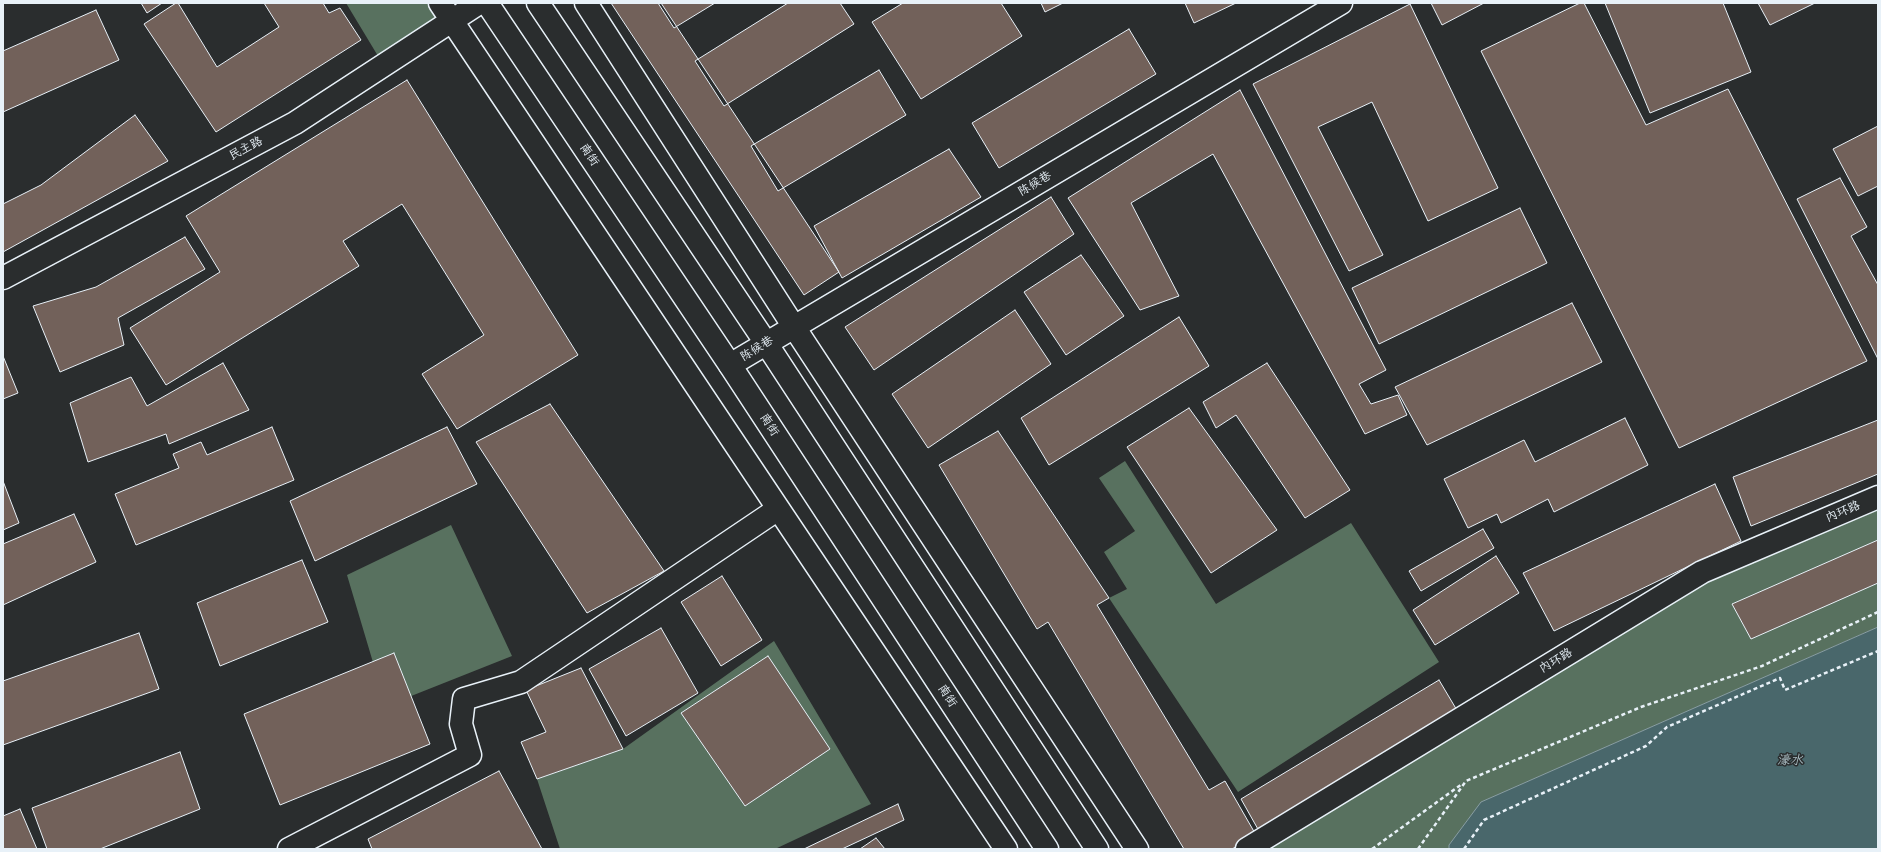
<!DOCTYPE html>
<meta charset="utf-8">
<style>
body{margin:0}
#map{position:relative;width:1881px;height:852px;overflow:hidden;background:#2a2d2e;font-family:"Balsamiq Sans",sans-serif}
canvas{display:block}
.frame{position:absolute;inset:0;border:4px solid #e8f1f8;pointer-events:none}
</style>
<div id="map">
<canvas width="1881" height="852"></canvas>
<div class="frame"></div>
</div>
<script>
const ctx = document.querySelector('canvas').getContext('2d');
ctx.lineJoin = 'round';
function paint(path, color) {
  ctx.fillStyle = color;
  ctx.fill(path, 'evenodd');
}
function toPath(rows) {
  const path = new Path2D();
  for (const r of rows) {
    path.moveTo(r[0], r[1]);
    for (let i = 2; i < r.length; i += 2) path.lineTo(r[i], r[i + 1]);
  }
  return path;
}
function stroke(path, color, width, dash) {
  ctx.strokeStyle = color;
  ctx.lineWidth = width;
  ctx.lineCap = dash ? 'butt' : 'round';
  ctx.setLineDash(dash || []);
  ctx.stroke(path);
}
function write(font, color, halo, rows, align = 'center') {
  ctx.font = font + ' "Balsamiq Sans","LXGW WenKai TC",sans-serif';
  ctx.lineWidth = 3;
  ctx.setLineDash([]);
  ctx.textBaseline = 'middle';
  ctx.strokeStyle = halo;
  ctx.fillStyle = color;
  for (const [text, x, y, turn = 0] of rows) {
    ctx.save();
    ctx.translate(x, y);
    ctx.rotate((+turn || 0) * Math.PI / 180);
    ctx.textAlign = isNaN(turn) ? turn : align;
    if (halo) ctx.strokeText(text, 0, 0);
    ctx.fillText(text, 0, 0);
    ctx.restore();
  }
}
paint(toPath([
 [346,3,440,3,452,22,384,66],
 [1125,461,1216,604,1351,523,1439,662,1238,792,1109,598,1127,589,1104,552,1135,531,1099,478],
 [1878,497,1878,627,1482,802,1449,845,1449,849,1247,849,1702,572],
 [451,525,512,656,386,706,347,575],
 [774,641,871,804,775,849,560,849,537,779,623,749]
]), '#58715f');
const water = toPath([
 [1878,627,1878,849,1449,849,1449,845,1481,802,1878,627]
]);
paint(water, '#49676b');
stroke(water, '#899ea3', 1);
const building = toPath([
 [141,3,162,3,147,13,141,3],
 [176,3,178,3,217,67,279,27,264,3,323,3,329,13,340,8,361,40,216,132,144,24,176,3],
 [611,3,661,3,839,272,804,295,611,3],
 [658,3,715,3,674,28,658,3],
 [788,3,840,3,854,24,724,106,695,61,788,3],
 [903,3,1001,3,1022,36,921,99,872,22,903,3],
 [1041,3,1063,3,1045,12,1041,3],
 [1185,3,1236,3,1194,23,1185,3],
 [1431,3,1484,3,1442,25,1431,3],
 [1580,3,1584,3,1646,125,1728,89,1867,361,1679,448,1481,51,1580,3],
 [1605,3,1723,3,1751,72,1650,113,1605,3],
 [1758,3,1815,3,1770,25,1758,3],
 [1410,4,1498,188,1428,221,1372,102,1318,127,1383,255,1349,271,1253,84,1410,4],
 [96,10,119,60,3,112,3,51,96,10],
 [1129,29,1156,74,999,168,972,123,1129,29],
 [879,70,906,115,778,191,751,146,879,70],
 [407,80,578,355,457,429,422,374,484,335,402,204,343,241,359,266,166,385,130,328,220,272,186,216,407,80],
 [1240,90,1386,370,1359,384,1371,404,1398,395,1407,415,1365,434,1213,154,1131,203,1179,296,1140,310,1068,198,1240,90],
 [135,115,168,161,3,252,3,204,41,185,135,115],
 [1878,126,1878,186,1858,196,1833,149,1878,126],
 [949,149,981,197,842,278,814,226,949,149],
 [1840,178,1867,227,1851,236,1878,285,1878,359,1797,199,1840,178],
 [1051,197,1074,234,874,370,845,327,1051,197],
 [1520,208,1547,263,1379,344,1352,288,1520,208],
 [185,237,205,269,118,318,124,345,60,372,33,306,96,287,185,237],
 [1081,255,1124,316,1066,355,1024,292,1081,255],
 [1572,303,1602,362,1427,445,1395,387,1572,303],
 [1015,310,1051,364,928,448,892,394,1015,310],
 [1179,317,1209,366,1049,465,1021,418,1179,317],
 [3,356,18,393,3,399,3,356],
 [223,363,249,410,169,444,166,434,88,462,70,403,131,377,147,406,223,363],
 [1267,363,1350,490,1305,518,1236,415,1216,428,1203,402,1267,363],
 [550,404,664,571,587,613,476,442,550,404],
 [1189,408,1277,530,1211,573,1127,447,1189,408],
 [1625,418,1648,465,1554,512,1548,499,1501,523,1497,514,1468,528,1444,479,1524,440,1535,462,1625,418],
 [1878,420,1878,474,1751,526,1733,477,1878,420],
 [272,427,294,480,136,545,115,494,179,468,173,454,201,442,207,455,272,427],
 [447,427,477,484,315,561,290,501,447,427],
 [998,431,1109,598,1097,605,1209,790,1225,781,1256,835,1232,849,1184,849,1048,622,1037,629,939,465,998,431],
 [3,481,19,523,3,530,3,481],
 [1715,484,1741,541,1554,631,1523,573,1715,484],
 [74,514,96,562,3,605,3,544,74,514],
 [1483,529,1494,548,1421,591,1409,571,1483,529],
 [1878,540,1878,583,1751,639,1732,604,1878,540],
 [1496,556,1519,593,1435,645,1413,610,1496,556],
 [302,560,328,622,220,666,197,603,302,560],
 [722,576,762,640,721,666,681,602,722,576],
 [661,628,698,693,626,736,589,669,661,628],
 [139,633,159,689,3,745,3,681,139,633],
 [394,653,430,744,280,805,244,714,394,653],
 [768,656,830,749,745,806,681,713,768,656],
 [581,668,623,749,537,779,521,742,546,732,526,690,581,668],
 [1439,680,1458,712,1259,831,1241,799,1439,680],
 [180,752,200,809,100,849,47,849,32,808,180,752],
 [499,771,542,849,372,849,368,839,499,771],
 [898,804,904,820,842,849,804,849,898,804],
 [20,809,37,849,3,849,3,816,20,809],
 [876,838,885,849,860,849,876,838]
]);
paint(building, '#72615a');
stroke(building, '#e8f1f8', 1);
const minor = toPath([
 [440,3,1006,849],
 [586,3,794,327,1137,849],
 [3,278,295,123,479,3],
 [730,365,1341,3],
 [289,849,470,755,461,724,464,699,521,682,778,509],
 [1247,849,1702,572,1878,497]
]);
const major = toPath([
 [487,3,730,365,1047,849],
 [538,3,766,343,1097,849]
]);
stroke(minor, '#e8f1f8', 25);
stroke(major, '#e8f1f8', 25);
stroke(toPath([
 [1372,849,1462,784],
 [1418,849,1466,781,1641,707,1762,666,1878,612],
 [1464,849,1484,820,1646,746,1667,727,1780,678,1785,690,1878,651]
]), '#e8f1f8', 2.5, [4, 3]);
stroke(minor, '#2a2d2e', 22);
stroke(major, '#2a2d2e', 22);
write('12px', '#e8f1f8', '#2a2d2e', [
 ["民主路",246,149,-28],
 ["南街",589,155,56],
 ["陈候巷",1035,184,-31],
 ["陈候巷",757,349,-32],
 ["南街",769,425,57],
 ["内环路",1843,512,-23],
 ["内环路",1556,661,-31],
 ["南街",947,696,57]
]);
write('italic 13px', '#a8bac0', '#2a2d2e', [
 ["濠水",1790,761]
]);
</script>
